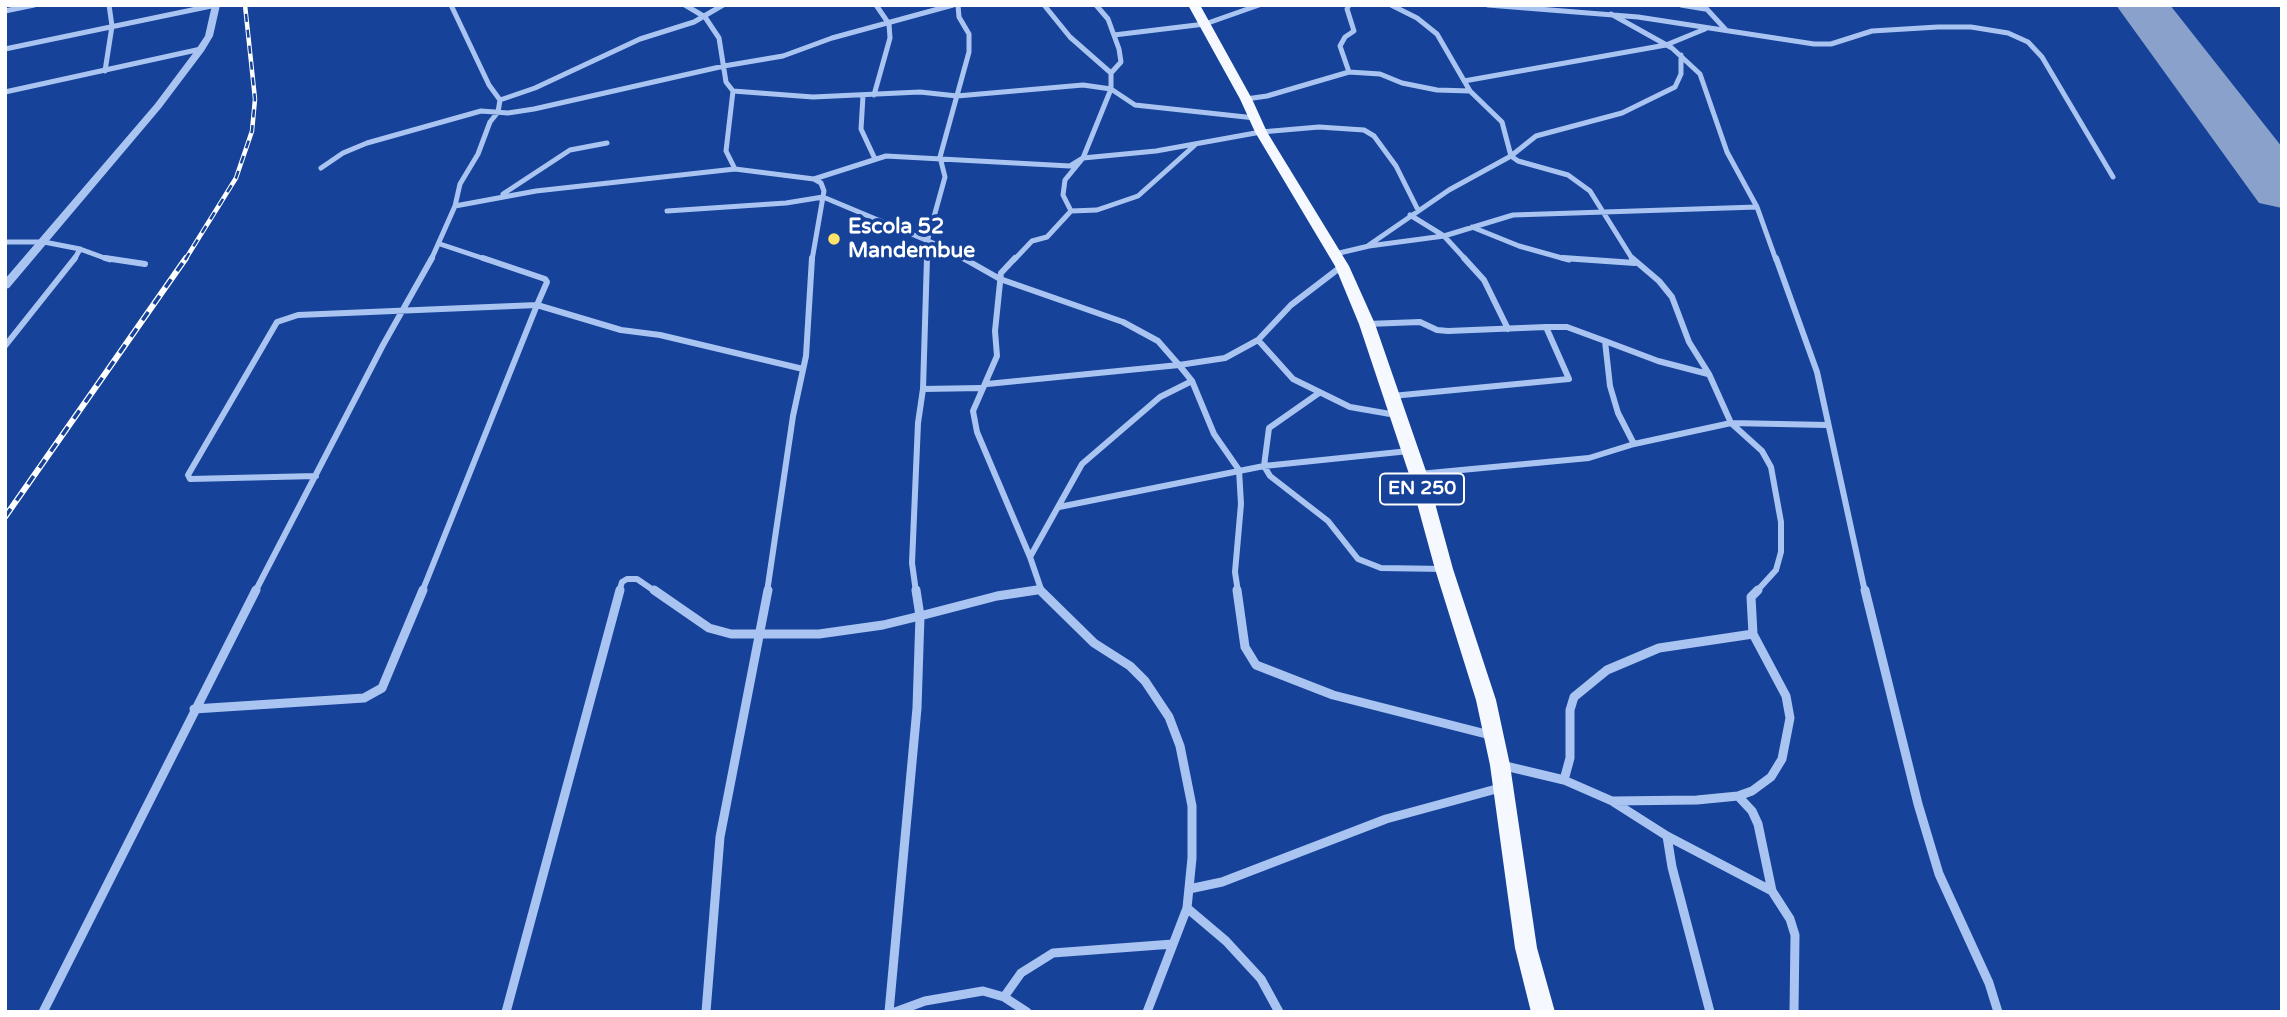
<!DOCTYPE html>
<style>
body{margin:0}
#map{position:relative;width:2287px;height:1017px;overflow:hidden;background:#164399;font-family:"Varela Round",sans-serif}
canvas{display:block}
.frame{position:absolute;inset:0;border:7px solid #fff;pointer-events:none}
</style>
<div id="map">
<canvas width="2287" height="1017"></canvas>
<div class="frame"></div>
</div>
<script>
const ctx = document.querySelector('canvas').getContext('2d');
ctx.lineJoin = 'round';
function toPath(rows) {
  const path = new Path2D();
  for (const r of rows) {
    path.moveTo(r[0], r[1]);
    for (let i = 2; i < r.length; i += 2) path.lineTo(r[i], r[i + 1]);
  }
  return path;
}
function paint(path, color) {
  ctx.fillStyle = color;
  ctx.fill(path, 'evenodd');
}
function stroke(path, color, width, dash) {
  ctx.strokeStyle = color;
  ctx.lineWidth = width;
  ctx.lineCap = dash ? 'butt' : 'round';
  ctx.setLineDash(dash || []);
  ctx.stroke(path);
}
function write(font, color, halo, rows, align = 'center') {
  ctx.font = font + ' "Varela Round",sans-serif';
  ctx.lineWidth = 7;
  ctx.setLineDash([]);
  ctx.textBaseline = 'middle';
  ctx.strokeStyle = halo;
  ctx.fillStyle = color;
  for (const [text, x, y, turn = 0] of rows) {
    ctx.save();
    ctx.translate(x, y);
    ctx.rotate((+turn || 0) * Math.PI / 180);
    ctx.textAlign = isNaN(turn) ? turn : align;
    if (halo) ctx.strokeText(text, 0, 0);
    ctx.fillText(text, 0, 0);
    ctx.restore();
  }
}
paint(toPath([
 [2116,5,2170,5,2282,147,2282,208,2259,203,2116,5]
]), '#8aa1cc');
stroke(toPath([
 [685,5,705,17,719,38,726,82,733,91,726,151,735,169],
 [1044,5,1070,37,1111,73,1111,89,1083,158,1065,180,1063,195,1071,211],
 [1096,5,1108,19,1119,49,1121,62,1111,73],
 [1349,5,1347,9,1354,31,1345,37,1340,46,1349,72],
 [1391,5,1417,18,1437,34,1470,91,1502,122,1511,156,1518,161,1568,175,1590,191,1633,260],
 [1488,5,1638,17,1814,44,1831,44,1872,31,1938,27,1971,27,2008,33,2028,42,2042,57,2113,177],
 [1681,5,1705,9],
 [1703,5,1726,30],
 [5,11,34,5],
 [1611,14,1672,48,1700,74,1727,152,1757,207,1776,260],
 [1114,35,1205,24,1259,5],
 [5,49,216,5],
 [105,71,112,26,109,5],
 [1464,81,1666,45,1705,29],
 [733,91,813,97,920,92,957,96,1083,85,1111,89,1135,105,1255,118],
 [5,92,201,49],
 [874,95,890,38,889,24,876,5],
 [863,96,861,129,875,159],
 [1246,99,1267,96,1349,72,1380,74,1402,83,1437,90,1470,91],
 [500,100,535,88,640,39,694,22,723,5],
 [321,168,343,153,367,143,481,111,508,113,534,109,724,66,783,56,832,38,953,5],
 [503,194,570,150,607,143],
 [455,206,536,191,735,169,814,179,886,156,1070,166,1083,158,1156,151,1261,132,1319,127,1364,130,1374,136,1396,166,1418,210],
 [667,211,786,203,823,197,945,248,966,260],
 [1410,215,1444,236,1466,260],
 [1472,227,1519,246,1569,260],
 [5,242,44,242,80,249,74,260],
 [440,244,488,260],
 [1369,245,1449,190,1511,156,1536,136,1622,113,1675,87,1681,74,1681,55],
 [80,249,110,260],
 [1335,254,1369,246,1444,236,1513,215,1757,207],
 [431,260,455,206,460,184,478,154,490,122,498,112,500,100,489,85,451,5],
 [812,260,824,191,821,183,814,179],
 [927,260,927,242,945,177,940,157,969,52,969,34,959,17,958,5],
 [1014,260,1032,241,1047,237,1071,211,1097,210,1138,196,1195,145]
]), '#aac4f2', 5);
stroke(toPath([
 [105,258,145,264],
 [483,258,545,279,547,282,537,305,621,330,660,335,803,369],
 [963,258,1000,279,1123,322,1158,341,1179,365],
 [1015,258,1001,273,995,331,997,356,973,411,977,432,1030,557],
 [1464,258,1484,280,1508,329],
 [1563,258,1635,263],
 [1632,258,1659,281,1672,297,1689,342,1709,374,1731,423,1762,451,1771,467,1781,522,1781,552,1776,570,1756,592],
 [1776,258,1817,372,1865,592],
 [1367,324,1420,322,1437,330,1448,331,1546,327,1569,379,1392,396],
 [1546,327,1567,327,1605,341,1610,386,1618,413,1634,444],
 [1258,340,1293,379,1350,407,1396,415],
 [1605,341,1658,361,1708,374],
 [5,346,75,258],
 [1192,381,1214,434,1239,470,1241,504,1235,572,1238,592],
 [987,384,1179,365],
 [923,389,927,258],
 [1319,393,1269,428,1264,466,1270,476,1328,521,1358,559,1381,568,1444,569],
 [1419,474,1589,458,1634,444,1731,423,1827,425],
 [316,476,190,479,188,475,277,322,298,315,537,305,422,592],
 [1059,507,1264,466,1409,451],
 [255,592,383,345,432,258],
 [619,592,622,582,627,579,637,579,656,592],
 [767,592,793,416,806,356,812,258],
 [916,592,912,563,918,423,923,389,981,388],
 [1025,592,1040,590],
 [1042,592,1030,557,1082,464,1160,397,1192,381,1179,365,1225,358,1258,340,1291,305,1342,266]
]), '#aac4f2', 6);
stroke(toPath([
 [654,590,709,628,731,634,819,634,883,625,920,616,916,590],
 [1040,590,1094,643,1130,666,1145,681,1169,717,1180,746,1192,806,1192,858,1187,908,1147,1012],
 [1237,590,1245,647,1256,665,1333,695,1490,735],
 [1865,590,1918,804,1939,874,1989,983,1998,1012],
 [194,709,364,698,382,688,423,590],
 [1501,765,1564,780,1612,801,1667,836,1772,891,1790,919,1795,935,1794,1012],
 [1564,780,1570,758,1570,710,1574,697,1607,670,1659,648,1753,634],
 [1738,796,1752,811,1758,824,1772,891],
 [1612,801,1697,800,1738,796,1752,791,1771,777,1782,759,1790,718,1786,696,1753,634,1751,597,1758,590],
 [1667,836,1672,867,1710,1012],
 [1189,889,1222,882,1386,819,1500,788],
 [1187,908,1226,941,1261,979,1279,1012],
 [1004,997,1021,973,1053,953,1173,944],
 [43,1012,256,590],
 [506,1012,620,590],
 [706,1012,720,837,768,590],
 [889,1012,917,708,920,616,997,596,1037,590],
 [895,1012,925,1001,983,991,1004,997,1027,1012]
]), '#aac4f2', 9);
paint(toPath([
 [212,5,220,5,213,36,204,51,161,108,9,288,5,289,5,279,155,104,197,48,205,36,212,5]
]), '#aac4f2');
paint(toPath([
 [1188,5,1200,5,1252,99,1267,132,1349,266,1375,324,1427,474,1453,569,1496,700,1510,765,1537,948,1555,1012,1531,1012,1515,948,1490,765,1476,700,1435,569,1409,474,1359,324,1335,266,1255,132,1240,99,1188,5]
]), '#f5f8ff');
const railFar1 = toPath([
 [185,260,236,178,252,131,255,99,245,5]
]);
const rail = toPath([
 [5,517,186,258]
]);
stroke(railFar1, '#fff', 4.5);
stroke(rail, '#fff', 6);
stroke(railFar1, '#164399', 2.5, [8]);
stroke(rail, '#164399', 3.5, [10]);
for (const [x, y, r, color] of [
 [834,239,7,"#ffe36b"]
]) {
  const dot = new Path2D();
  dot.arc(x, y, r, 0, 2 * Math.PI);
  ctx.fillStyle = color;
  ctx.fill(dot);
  stroke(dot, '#164399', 2.5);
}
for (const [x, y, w] of [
 [1422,489,84]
]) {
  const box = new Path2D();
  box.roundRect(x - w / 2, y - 15.5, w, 31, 5);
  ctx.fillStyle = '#164399';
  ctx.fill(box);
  stroke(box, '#fff', 2);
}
write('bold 19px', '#fff', null, [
 ["EN 250",1422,489]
]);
write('bold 21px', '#fff', '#164399', [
 ["Escola 52",848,227],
 ["Mandembue",848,251]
], 'left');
</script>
